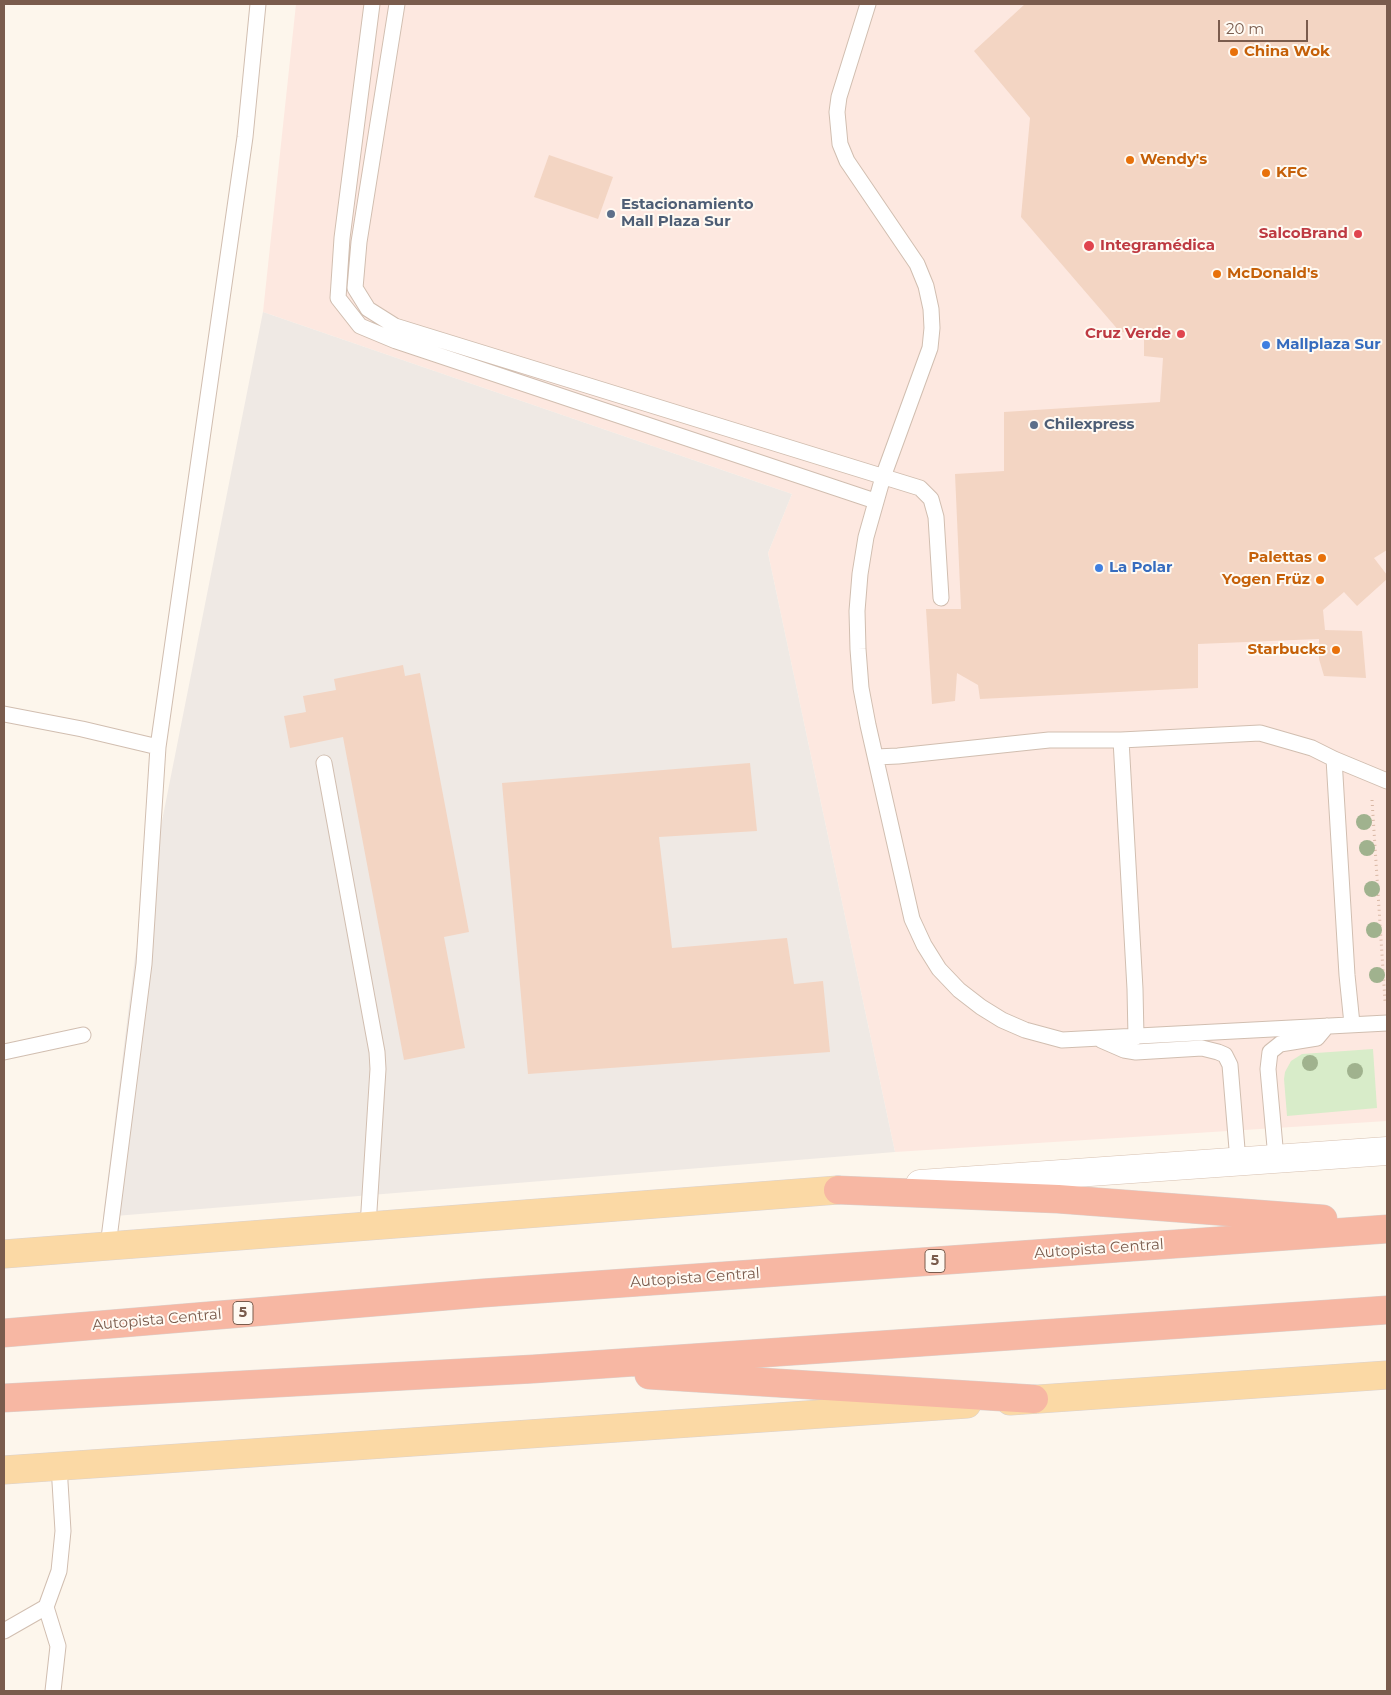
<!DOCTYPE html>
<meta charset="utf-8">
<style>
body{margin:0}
#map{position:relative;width:1391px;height:1695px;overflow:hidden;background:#fdf6ec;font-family:Montserrat,sans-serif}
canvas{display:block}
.frame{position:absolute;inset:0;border:5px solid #7a5c4d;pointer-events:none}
.scale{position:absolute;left:1218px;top:20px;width:90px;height:22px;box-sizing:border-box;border:2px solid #7a5c4d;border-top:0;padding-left:6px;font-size:15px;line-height:18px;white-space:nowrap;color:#7a5c4d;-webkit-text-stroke:4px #fffaf3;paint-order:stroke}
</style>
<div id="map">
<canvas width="1391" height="1695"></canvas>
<div class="frame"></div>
<div class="scale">20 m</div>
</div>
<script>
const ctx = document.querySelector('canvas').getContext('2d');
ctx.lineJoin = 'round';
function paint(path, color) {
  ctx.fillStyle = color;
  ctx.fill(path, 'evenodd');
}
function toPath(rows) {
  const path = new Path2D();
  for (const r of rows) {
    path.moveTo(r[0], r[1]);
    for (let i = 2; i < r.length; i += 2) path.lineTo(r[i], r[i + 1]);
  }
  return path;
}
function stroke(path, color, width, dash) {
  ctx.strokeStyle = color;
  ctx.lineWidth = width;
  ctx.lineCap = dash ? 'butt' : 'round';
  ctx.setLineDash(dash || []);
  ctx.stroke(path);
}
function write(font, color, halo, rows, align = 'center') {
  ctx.font = font + ' Montserrat,sans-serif';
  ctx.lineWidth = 4;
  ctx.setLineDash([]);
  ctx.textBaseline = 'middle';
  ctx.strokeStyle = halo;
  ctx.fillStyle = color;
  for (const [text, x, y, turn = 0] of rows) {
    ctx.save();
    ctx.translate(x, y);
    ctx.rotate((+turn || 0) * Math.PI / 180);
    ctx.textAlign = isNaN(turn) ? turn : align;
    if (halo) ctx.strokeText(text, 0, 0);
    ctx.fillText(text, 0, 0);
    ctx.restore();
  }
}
paint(toPath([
 [296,4,1387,4,1387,1121,895,1152,768,553,792,494,263,312]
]), '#fde8e0');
paint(toPath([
 [263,312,792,494,768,553,895,1152,103,1217,135,957]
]), '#efe9e4');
paint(toPath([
 [1373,1049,1377,1108,1287,1116,1284,1079,1285,1072,1291,1061,1302,1054]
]), '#d8ecc9');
paint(toPath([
 [1025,4,1387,4,1387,550,1374,558,1387,575,1387,579,1357,606,1344,592,1323,610,1325,630,1362,631,1366,678,1324,676,1319,659,1319,639,1198,644,1198,688,980,699,978,685,957,673,955,701,932,704,926,609,961,609,955,474,1004,471,1004,412,1160,402,1163,358,1144,356,1144,334,1120,332,1021,217,1030,118,974,51],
 [549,155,613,177,598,219,534,197],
 [403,665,405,676,420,673,469,932,444,937,465,1048,404,1060,343,737,290,748,284,716,306,712,303,696,336,690,334,679],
 [750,763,757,831,659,837,672,948,787,938,794,984,823,981,830,1052,528,1074,502,783]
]), '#f3d5c3');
const lane = toPath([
 [372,4,342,238,338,298,360,326,396,341,875,501],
 [397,4,359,242,355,288,368,309,395,326,920,488,931,499,936,517,941,598],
 [868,4,839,97,837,112,840,144,847,161,917,264,926,286,931,309,932,328,930,348,883,477,866,537,860,574,857,611,858,649,861,688,868,725,912,919,924,945,939,969,959,990,981,1007,1002,1020,1025,1030,1062,1040,1387,1023],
 [4,714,82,729,158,747],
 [1121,740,1135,989,1136,1037],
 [876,757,898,756,1049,740,1121,740,1260,733,1312,748,1334,759,1387,781],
 [1334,759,1347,975,1352,1024],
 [324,763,377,1052,378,1069,368,1226],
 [1101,1040,1124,1050,1136,1052,1202,1048,1218,1052,1225,1055,1230,1065,1238,1161],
 [4,1052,83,1035],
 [1276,1158,1268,1069,1270,1052,1280,1044,1317,1038,1327,1026],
 [108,1246,144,964,158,747,245,137,258,4],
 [4,1631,46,1607],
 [53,1691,58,1646,46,1607,59,1571,63,1531,59,1466]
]);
const secondary = toPath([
 [920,1184,1387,1151]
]);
const primary = toPath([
 [4,1254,838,1190],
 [1010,1401,1387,1375],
 [4,1470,967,1404]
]);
const highway = toPath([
 [838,1190,1058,1199,1323,1219],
 [4,1333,483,1293,1387,1229],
 [649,1375,1034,1399],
 [4,1398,533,1369,1387,1310]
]);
stroke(lane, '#d1beb0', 17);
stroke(secondary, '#d6c0b0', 29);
stroke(primary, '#dad1cd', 29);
stroke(highway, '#dad1cd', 29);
stroke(toPath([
 [1372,800,1385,1001]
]), '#d9b8a5', 3, [1, 4]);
stroke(lane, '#fff', 15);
stroke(secondary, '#fff', 28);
stroke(primary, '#fbd9a5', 28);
stroke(highway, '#f7b7a3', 28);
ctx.fillStyle = '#a0b28e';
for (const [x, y] of [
 [1364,822],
 [1367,848],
 [1372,889],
 [1374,930],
 [1377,975],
 [1310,1063],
 [1355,1071]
]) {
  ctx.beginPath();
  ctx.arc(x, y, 8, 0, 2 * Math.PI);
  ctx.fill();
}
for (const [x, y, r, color] of [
 [1234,52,5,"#e8710a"],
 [1130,160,5,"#e8710a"],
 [1266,173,5,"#e8710a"],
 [611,214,5,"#5c6f8a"],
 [1358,234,5,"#e0444e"],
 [1089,246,6,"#e0444e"],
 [1217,274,5,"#e8710a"],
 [1181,334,5,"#e0444e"],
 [1266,345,5,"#3f7fe0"],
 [1034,425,5,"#5c6f8a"],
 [1322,558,5,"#e8710a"],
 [1099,568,5,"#3f7fe0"],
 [1320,580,5,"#e8710a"],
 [1336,650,5,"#e8710a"]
]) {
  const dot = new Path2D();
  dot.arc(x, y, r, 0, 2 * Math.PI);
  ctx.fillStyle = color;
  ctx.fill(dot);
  stroke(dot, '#fffaf3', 2);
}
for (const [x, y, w] of [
 [935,1261,20],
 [243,1313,20]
]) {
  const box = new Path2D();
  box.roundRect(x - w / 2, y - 11.5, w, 23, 4);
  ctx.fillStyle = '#fffaf3';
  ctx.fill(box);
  stroke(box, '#7a5c4d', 1);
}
write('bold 14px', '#7a5c4d', null, [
 ["5",935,1261],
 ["5",243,1313]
]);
write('bold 15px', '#c56008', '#fffaf3', [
 ["China Wok",1244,52],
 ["Wendy's",1140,160],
 ["KFC",1276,173],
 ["McDonald's",1227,274],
 ["Palettas",1312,558,"right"],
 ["Yogen Früz",1310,580,"right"],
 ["Starbucks",1326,650,"right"]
], 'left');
write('bold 15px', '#4e5e75', '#fffaf3', [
 ["Estacionamiento",621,205],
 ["Mall Plaza Sur",621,222],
 ["Chilexpress",1044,425]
], 'left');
write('bold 15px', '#be3a42', '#fffaf3', [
 ["SalcoBrand",1348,234],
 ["Integramédica",1100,246,"left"],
 ["Cruz Verde",1171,334]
], 'right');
write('bold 15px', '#366cbe', '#fffaf3', [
 ["Mallplaza Sur",1276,345],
 ["La Polar",1109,568]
], 'left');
write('15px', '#7a5c4d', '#fffaf3', [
 ["Autopista Central",1099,1249,-4],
 ["Autopista Central",695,1278,-4],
 ["Autopista Central",157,1320,-5]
]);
</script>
